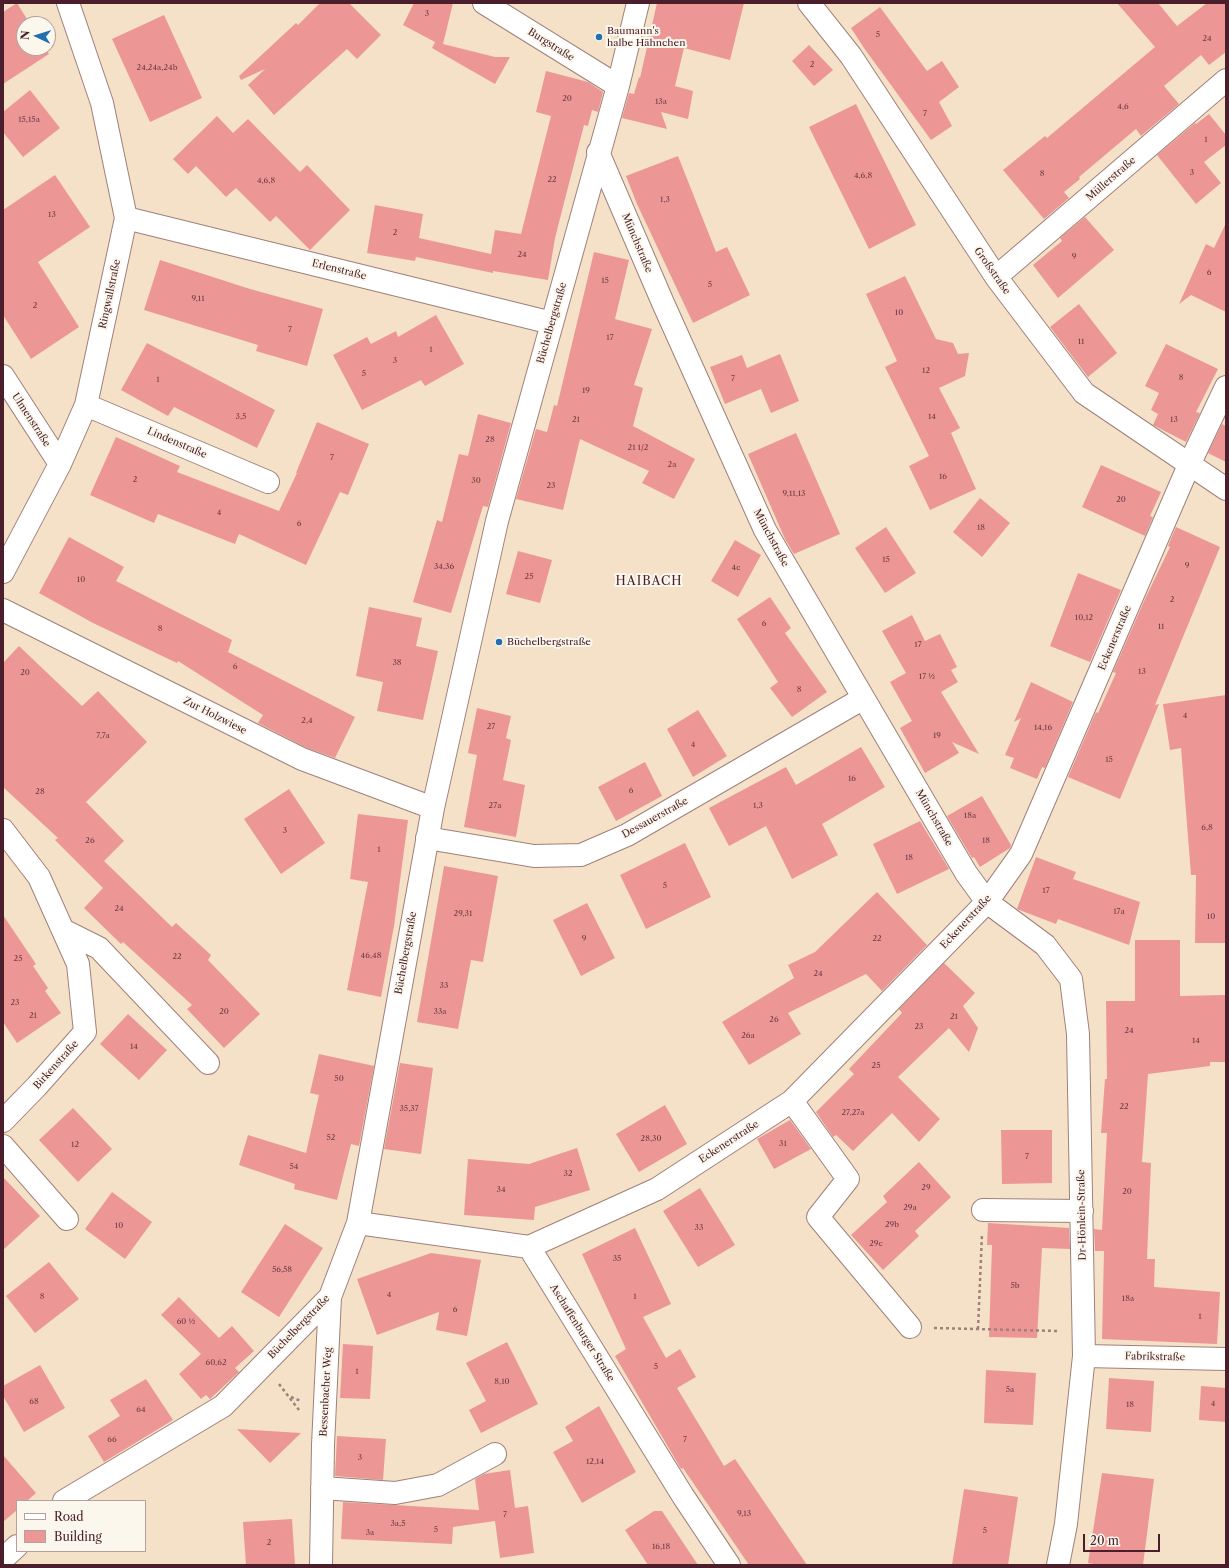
<!DOCTYPE html>
<meta charset="utf-8">
<style>
body{margin:0}
#map{position:relative;width:1229px;height:1568px;overflow:hidden;background:#f5e1c8;font-family:"Libre Caslon Text",serif}
canvas{display:block}
.frame{position:absolute;inset:0;border:4px solid #4a1f2b;pointer-events:none}
.legend{position:absolute;left:16px;top:1500px;width:130px;height:52px;box-sizing:border-box;background:#fbf7ec;border:1px solid #b4a19f;margin:0;padding:5px 7px;list-style:none;font-size:12px;color:#4a1f2b}
.legend li{display:flex;align-items:center;gap:8px;height:20px}
.legend b{width:20px;border:1px solid #b4a19f}
.north{position:absolute;left:16px;top:16px;width:40px;height:40px;box-sizing:border-box;background:#fbf7ec;border:1px solid #b4a19f;border-radius:50%;rotate:274deg;font-size:11px;font-weight:700;line-height:16px;text-align:center;color:#4a1f2b}
.north::after{content:'';display:block;margin:auto;width:14px;height:18px;background:#1f6fb2;clip-path:polygon(50% 0,100% 100%,50% 72%,0 100%)}
.scale{position:absolute;left:1083px;top:1534px;width:77px;height:18px;box-sizing:border-box;border:2px solid #4a1f2b;border-top:0;padding-left:5px;font-size:12px;line-height:14px;white-space:nowrap;color:#4a1f2b;-webkit-text-stroke:3px #fbf7ec;paint-order:stroke}
</style>
<div id="map">
<canvas width="1229" height="1568"></canvas>
<div class="frame"></div>
<ul class="legend">
<li><b style="height:5px;background:#fff"></b>Road</li>
<li><b style="height:11px;background:#ec9796"></b>Building</li>
</ul>
<div class="north">N</div>
<div class="scale">20 m</div>
</div>
<script>
const ctx = document.querySelector('canvas').getContext('2d');
ctx.lineJoin = 'round';
function paint(path, color) {
  ctx.fillStyle = color;
  ctx.fill(path, 'evenodd');
}
function toPath(rows) {
  const path = new Path2D();
  for (const r of rows) {
    path.moveTo(r[0], r[1]);
    for (let i = 2; i < r.length; i += 2) path.lineTo(r[i], r[i + 1]);
  }
  return path;
}
function stroke(path, color, width, dash) {
  ctx.strokeStyle = color;
  ctx.lineWidth = width;
  ctx.lineCap = dash ? 'butt' : 'round';
  ctx.setLineDash(dash || []);
  ctx.stroke(path);
}
function write(font, color, halo, rows, align = 'center') {
  ctx.font = font + ' "Libre Caslon Text",serif';
  ctx.lineWidth = 4;
  ctx.setLineDash([]);
  ctx.textBaseline = 'middle';
  ctx.strokeStyle = halo;
  ctx.fillStyle = color;
  for (const [text, x, y, turn = 0] of rows) {
    ctx.save();
    ctx.translate(x, y);
    ctx.rotate((+turn || 0) * Math.PI / 180);
    ctx.textAlign = isNaN(turn) ? turn : align;
    if (halo) ctx.strokeText(text, 0, 0);
    ctx.fillText(text, 0, 0);
    ctx.restore();
  }
}
paint(toPath([
 [17,3,30,24,24,24,24,48,45,48,49,54,3,84,3,12],
 [320,3,349,3,381,35,357,59,347,49,274,115,248,85,265,69,241,80,239,76,296,23,298,25],
 [414,3,453,3,443,44,495,57,510,57,495,84,432,48,435,42,403,25],
 [657,3,744,3,730,60,684,48,675,86,693,91,688,119,661,112,667,129,622,118,629,93,634,94,639,77,640,78],
 [1117,3,1158,3,1177,26,1207,3,1226,3,1226,52,1209,65,1201,55,1164,86,1179,104,1141,136,1136,129,1079,177,1080,179,1064,192,1069,198,1044,219,1003,170,1045,136,1047,138,1155,47],
 [880,7,927,71,942,61,959,87,939,102,952,126,931,140,864,48,851,28],
 [164,15,202,98,150,122,112,39],
 [809,45,833,70,814,86,792,61],
 [546,71,588,82,603,92,598,112,592,110,588,126,584,125,555,238,548,280,493,271,493,273,416,257,415,261,367,253,375,205,423,214,419,238,491,254,495,230,521,234,551,116,536,112],
 [30,90,60,128,23,157,3,132,3,112],
 [856,104,916,225,869,249,809,127],
 [1209,114,1226,135,1226,145,1204,162,1221,183,1196,204,1157,155,1195,123,1196,124],
 [217,116,233,133,248,119,300,172,307,165,350,210,310,250,276,216,270,222,236,188,226,197,196,166,188,174,173,159],
 [678,156,716,252,727,247,750,295,693,323,637,204,626,176],
 [55,175,90,227,38,262,79,327,31,359,3,315,3,210],
 [1085,217,1114,250,1058,298,1033,265,1062,241,1060,238],
 [1226,223,1226,312,1191,295,1179,304,1206,244,1214,248],
 [594,252,629,260,615,319,652,329,634,385,643,388,633,426,695,459,674,499,642,483,649,471,580,439,563,510,516,499,536,429,547,432,554,405,557,406],
 [160,260,250,289,323,309,307,366,256,351,258,345,144,310],
 [905,276,936,339,953,343,958,354,969,353,965,376,939,388,960,428,951,433,976,489,930,510,909,466,929,456,885,367,897,361,866,294],
 [1079,304,1117,353,1088,377,1050,327],
 [436,315,464,364,425,386,421,380,362,410,333,355,367,337,371,344,396,331,398,337],
 [147,343,275,410,257,448,174,407,168,416,121,390],
 [1166,344,1218,369,1196,412,1200,413,1186,442,1153,425,1158,414,1151,410,1159,393,1145,386],
 [780,354,799,401,771,413,761,389,725,404,710,367,742,355,747,368],
 [478,414,511,423,488,507,483,506,451,613,413,602,437,520,442,522,459,454,468,456],
 [317,422,369,444,348,495,340,492,306,565,239,534,235,544,158,514,154,523,90,495,116,437,180,466,177,472,279,511,297,473,296,473],
 [1222,424,1226,426,1226,462,1208,453],
 [796,433,840,534,794,554,785,539,748,454],
 [1101,465,1161,492,1150,516,1153,517,1145,536,1082,507],
 [980,498,1010,523,982,557,953,532],
 [886,527,916,573,885,593,855,548],
 [1176,527,1220,547,1155,705,1159,704,1120,799,1068,777,1096,712,1098,713,1116,673,1113,672,1145,599,1170,547,1168,546],
 [69,537,124,567,116,581,232,640,228,652,355,717,335,758,307,748,258,723,263,715,178,661,177,663,93,623,39,593],
 [735,540,761,555,738,597,711,581],
 [518,551,552,560,540,603,506,594],
 [1078,573,1121,590,1090,662,1050,646],
 [770,597,791,628,785,633,827,692,792,717,770,688,778,682,737,619],
 [369,607,422,618,416,646,438,651,423,720,377,711,383,682,356,676],
 [912,615,925,641,940,634,954,661,957,667,951,670,958,682,941,692,979,754,952,742,959,753,925,773,900,728,912,721,890,682,906,673,882,631],
 [19,646,82,706,98,691,147,742,86,802,124,841,104,861,172,927,176,923,211,955,208,960,260,1014,224,1048,187,1009,192,1005,123,942,121,944,84,908,103,888,55,840,58,838,3,787,3,663],
 [1031,682,1073,702,1045,768,1042,767,1037,779,1010,768,1014,758,1005,755,1021,718,1014,722],
 [1226,695,1226,943,1195,943,1196,875,1191,875,1181,748,1170,750,1163,704],
 [477,708,511,716,506,738,511,740,503,780,525,785,516,837,464,827,477,755,468,753],
 [698,710,727,756,693,777,667,729],
 [861,747,885,787,822,824,838,855,792,879,766,826,729,846,709,808,786,767,796,785],
 [645,762,662,796,616,821,598,787],
 [289,789,325,843,281,874,244,819],
 [982,796,1011,845,1010,848,980,867,974,857,972,858,947,816],
 [358,814,408,820,394,926,381,997,347,990,368,882,350,879],
 [920,821,949,869,897,894,873,844],
 [685,843,711,897,646,929,620,875],
 [1036,857,1076,872,1073,879,1140,902,1129,945,1058,919,1056,924,1017,909],
 [444,866,498,876,483,962,471,960,458,1029,417,1022],
 [877,892,927,945,882,991,866,974,788,1013,801,1034,749,1065,722,1022,794,978,788,965,815,952],
 [587,903,615,958,581,976,553,920],
 [3,915,36,964,33,966,48,988,45,991,61,1013,17,1043,3,1022],
 [1135,940,1180,940,1180,996,1226,995,1226,1062,1210,1062,1210,1066,1148,1074,1142,1162,1151,1163,1147,1259,1155,1259,1154,1287,1220,1292,1217,1344,1102,1339,1104,1251,1095,1251,1094,1229,1102,1230,1107,1133,1101,1133,1105,1079,1107,1079,1106,1001,1135,1001],
 [944,963,975,993,963,1006,978,1028,969,1052,949,1028,898,1077,940,1119,919,1142,892,1113,853,1151,836,1135,833,1137,816,1112,854,1074,849,1069,902,1013,899,1009],
 [128,1014,167,1050,139,1080,100,1044],
 [319,1054,374,1066,359,1146,351,1144,337,1200,294,1189,295,1184,239,1165,248,1135,306,1153,319,1095,310,1093],
 [400,1063,433,1068,421,1154,384,1149],
 [665,1105,687,1144,639,1172,616,1134],
 [73,1108,112,1149,78,1182,39,1140],
 [790,1120,811,1149,774,1169,757,1139],
 [1001,1130,1052,1130,1052,1183,1002,1184],
 [577,1148,590,1190,535,1207,534,1220,464,1215,468,1159,529,1164],
 [919,1162,951,1197,915,1231,919,1236,883,1270,851,1235,887,1202,883,1196],
 [3,1177,40,1216,3,1250],
 [700,1188,735,1245,698,1267,663,1211],
 [112,1192,152,1222,125,1259,85,1229],
 [988,1223,1069,1228,1070,1249,1042,1248,1037,1338,989,1337,992,1245,987,1245],
 [285,1224,323,1248,279,1317,241,1292],
 [635,1228,671,1304,643,1317,666,1358,680,1349,696,1377,677,1388,724,1466,735,1459,807,1565,749,1565,683,1468,681,1469,615,1356,626,1349,582,1254],
 [431,1253,481,1260,467,1336,436,1330,439,1312,377,1335,357,1279],
 [49,1262,79,1299,35,1333,6,1296],
 [179,1297,219,1338,232,1326,254,1351,235,1368,239,1372,210,1399,206,1395,201,1399,179,1374,201,1354,161,1315],
 [507,1342,538,1404,481,1433,469,1410,486,1401,466,1363],
 [343,1344,373,1346,370,1399,340,1398],
 [40,1365,65,1408,24,1432,3,1396,3,1386],
 [986,1370,1036,1373,1033,1425,984,1423],
 [1109,1378,1154,1381,1151,1432,1106,1429],
 [146,1379,173,1420,104,1462,88,1436,120,1416,110,1400],
 [1201,1386,1226,1388,1226,1422,1199,1420],
 [599,1406,636,1472,582,1503,553,1452,573,1441,565,1427],
 [237,1429,301,1433,270,1463],
 [337,1436,386,1439,383,1480,335,1476],
 [3,1455,36,1493,27,1501,17,1501,17,1510,3,1522],
 [510,1470,515,1508,528,1506,534,1553,500,1558,495,1521,453,1527,452,1544,341,1539,343,1502,479,1510,475,1479,484,1474],
 [1102,1473,1154,1479,1143,1565,1099,1565,1088,1563],
 [964,1489,1018,1497,1008,1565,952,1565],
 [654,1511,662,1511,698,1565,648,1565,625,1530],
 [292,1519,295,1565,246,1565,243,1522]
]), '#ec9796');
const minor = toPath([
 [484,3,618,86],
 [809,3,851,56,996,277,1084,393,1226,489],
 [598,152,663,303,765,530,966,873,987,902,1045,945,1071,979,1078,1034,1084,1356,1066,1524,1058,1565],
 [126,218,552,323],
 [996,277,1226,80],
 [3,376,60,464],
 [86,405,268,482],
 [3,572,60,464,86,405,126,218,102,103,68,3],
 [3,610,302,759,433,808],
 [3,830,39,877,78,964,85,1032,37,1086,3,1121],
 [427,838,534,856,581,855,627,835,862,699],
 [63,930,99,948,208,1063],
 [792,1101,848,1179,818,1217,910,1327],
 [3,1146,67,1219],
 [983,1210,1082,1211],
 [358,1223,529,1247,683,1496,729,1565],
 [529,1247,657,1189,792,1101,987,902,1021,854,1189,465,1226,387],
 [1084,1356,1226,1359],
 [322,1488,395,1493,438,1485,495,1454],
 [64,1501,223,1406,330,1297,358,1223,433,808,497,521,618,86,638,3],
 [3,1559,17,1546],
 [321,1565,323,1445,330,1297]
]);
stroke(minor, '#a0807a', 24);
stroke(toPath([
 [934,1328,1059,1331],
 [978,1329,982,1234],
 [279,1384,299,1410],
 [291,1397,301,1401]
]), '#a0807a', 2.5, [3, 3]);
stroke(minor, '#fff', 22);
for (const [x, y, r, color] of [
 [599,37,4,"#1f6fb2"],
 [499,642,4,"#1f6fb2"]
]) {
  const dot = new Path2D();
  dot.arc(x, y, r, 0, 2 * Math.PI);
  ctx.fillStyle = color;
  ctx.fill(dot);
  stroke(dot, '#fbf7ec', 1.5);
}
write('8px', '#723d46', null, [
 ["3",427,14],
 ["5",878,35],
 ["24",1207,39],
 ["2",812,65],
 ["24,24a,24b",157,68],
 ["20",567,99],
 ["13a",661,102],
 ["4,6",1123,107],
 ["7",925,114],
 ["15,15a",29,120],
 ["1",1206,140],
 ["3",1192,173],
 ["8",1042,174],
 ["4,6,8",863,176],
 ["22",552,180],
 ["4,6,8",266,181],
 ["1,3",665,200],
 ["13",52,215],
 ["2",395,233],
 ["24",522,255],
 ["9",1074,257],
 ["6",1209,273],
 ["15",605,281],
 ["5",710,285],
 ["9,11",198,299],
 ["2",35,306],
 ["10",899,313],
 ["7",290,330],
 ["17",610,338],
 ["11",1081,342],
 ["1",431,350],
 ["3",395,361],
 ["12",926,371],
 ["5",364,374],
 ["8",1181,378],
 ["7",733,379],
 ["1",158,380],
 ["19",586,391],
 ["3,5",241,417],
 ["14",932,417],
 ["21",576,420],
 ["13",1174,420],
 ["28",490,440],
 ["21 1/2",638,448],
 ["7",332,458],
 ["2a",672,465],
 ["16",943,477],
 ["2",135,480],
 ["30",476,481],
 ["23",551,486],
 ["9,11,13",794,494],
 ["20",1121,500],
 ["4",219,513],
 ["6",299,524],
 ["18",981,528],
 ["15",886,560],
 ["9",1187,566],
 ["34,36",444,567],
 ["4c",736,568],
 ["25",529,577],
 ["10",81,580],
 ["2",1172,600],
 ["10,12",1084,618],
 ["6",764,624],
 ["11",1161,627],
 ["8",160,629],
 ["17",918,645],
 ["38",397,663],
 ["6",235,667],
 ["13",1142,672],
 ["20",25,673],
 ["17 ½",927,677],
 ["8",799,690],
 ["4",1185,716],
 ["2,4",307,721],
 ["27",491,727],
 ["14,16",1043,728],
 ["7,7a",103,736],
 ["19",937,736],
 ["4",693,745],
 ["15",1109,760],
 ["16",852,779],
 ["6",631,791],
 ["28",40,792],
 ["27a",495,806],
 ["1,3",758,806],
 ["18a",970,816],
 ["6,8",1207,828],
 ["3",285,831],
 ["26",90,841],
 ["18",986,841],
 ["1",379,850],
 ["18",909,858],
 ["5",665,886],
 ["17",1046,891],
 ["24",119,909],
 ["17a",1119,912],
 ["29,31",463,914],
 ["10",1211,917],
 ["9",584,939],
 ["22",877,939],
 ["46,48",371,956],
 ["22",177,957],
 ["25",18,959],
 ["24",818,974],
 ["33",444,986],
 ["23",15,1003],
 ["20",224,1012],
 ["33a",440,1012],
 ["21",33,1016],
 ["21",954,1017],
 ["26",774,1020],
 ["23",919,1027],
 ["24",1129,1031],
 ["26a",748,1036],
 ["14",1196,1041],
 ["14",134,1047],
 ["25",876,1066],
 ["50",339,1079],
 ["22",1124,1107],
 ["35,37",409,1109],
 ["27,27a",853,1113],
 ["52",331,1138],
 ["28,30",651,1139],
 ["31",783,1144],
 ["12",75,1145],
 ["7",1027,1157],
 ["54",294,1167],
 ["32",568,1174],
 ["29",926,1188],
 ["34",501,1190],
 ["20",1127,1192],
 ["29a",910,1208],
 ["29b",892,1225],
 ["10",119,1226],
 ["33",699,1228],
 ["29c",876,1244],
 ["35",617,1259],
 ["56,58",282,1270],
 ["5b",1015,1286],
 ["4",389,1295],
 ["8",42,1297],
 ["1",635,1297],
 ["18a",1128,1299],
 ["6",455,1310],
 ["1",1200,1317],
 ["60 ½",186,1322],
 ["60,62",216,1363],
 ["5",656,1367],
 ["1",357,1372],
 ["8,10",502,1382],
 ["5a",1010,1390],
 ["68",34,1402],
 ["4",1213,1404],
 ["18",1130,1405],
 ["64",141,1410],
 ["66",112,1440],
 ["7",685,1440],
 ["3",360,1458],
 ["12,14",595,1462],
 ["9,13",744,1514],
 ["7",505,1515],
 ["3a,5",398,1524],
 ["5",436,1530],
 ["5",985,1531],
 ["3a",370,1533],
 ["2",269,1543],
 ["16,18",661,1547]
]);
write('10px', '#4a1f2b', '#fbf7ec', [
 ["Baumann's",607,31],
 ["halbe Hähnchen",607,43],
 ["Büchelbergstraße",507,642]
], 'left');
write('10px', '#4a1f2b', '#fbf7ec', [
 ["Burgstraße",551,45,32],
 ["Müllerstraße",1111,179,-41],
 ["Münchstraße",637,243,67],
 ["Erlenstraße",339,270,14],
 ["Großstraße",992,271,55],
 ["Ringwallstraße",110,294,-78],
 ["Büchelbergstraße",552,323,-74],
 ["Ulmenstraße",31,420,57],
 ["Lindenstraße",177,443,23],
 ["Münchstraße",771,538,62],
 ["Eckenerstraße",1115,638,-67],
 ["Zur Holzwiese",215,716,27],
 ["Dessauerstraße",655,818,-29],
 ["Münchstraße",934,818,60],
 ["Eckenerstraße",966,922,-47],
 ["Büchelbergstraße",406,953,-80],
 ["Birkenstraße",56,1065,-48],
 ["Eckenerstraße",729,1142,-33],
 ["Dr-Hönlein-Straße",1082,1215,-91],
 ["Büchelbergstraße",299,1327,-46],
 ["Aschaffenburger Straße",582,1333,58],
 ["Fabrikstraße",1155,1357,1],
 ["Bessenbacher Weg",326,1392,-87]
]);
ctx.letterSpacing = '1px';
write('12px', '#4a1f2b', '#fbf7ec', [
 ["HAIBACH",649,582]
]);
ctx.letterSpacing = '0px';
</script>
